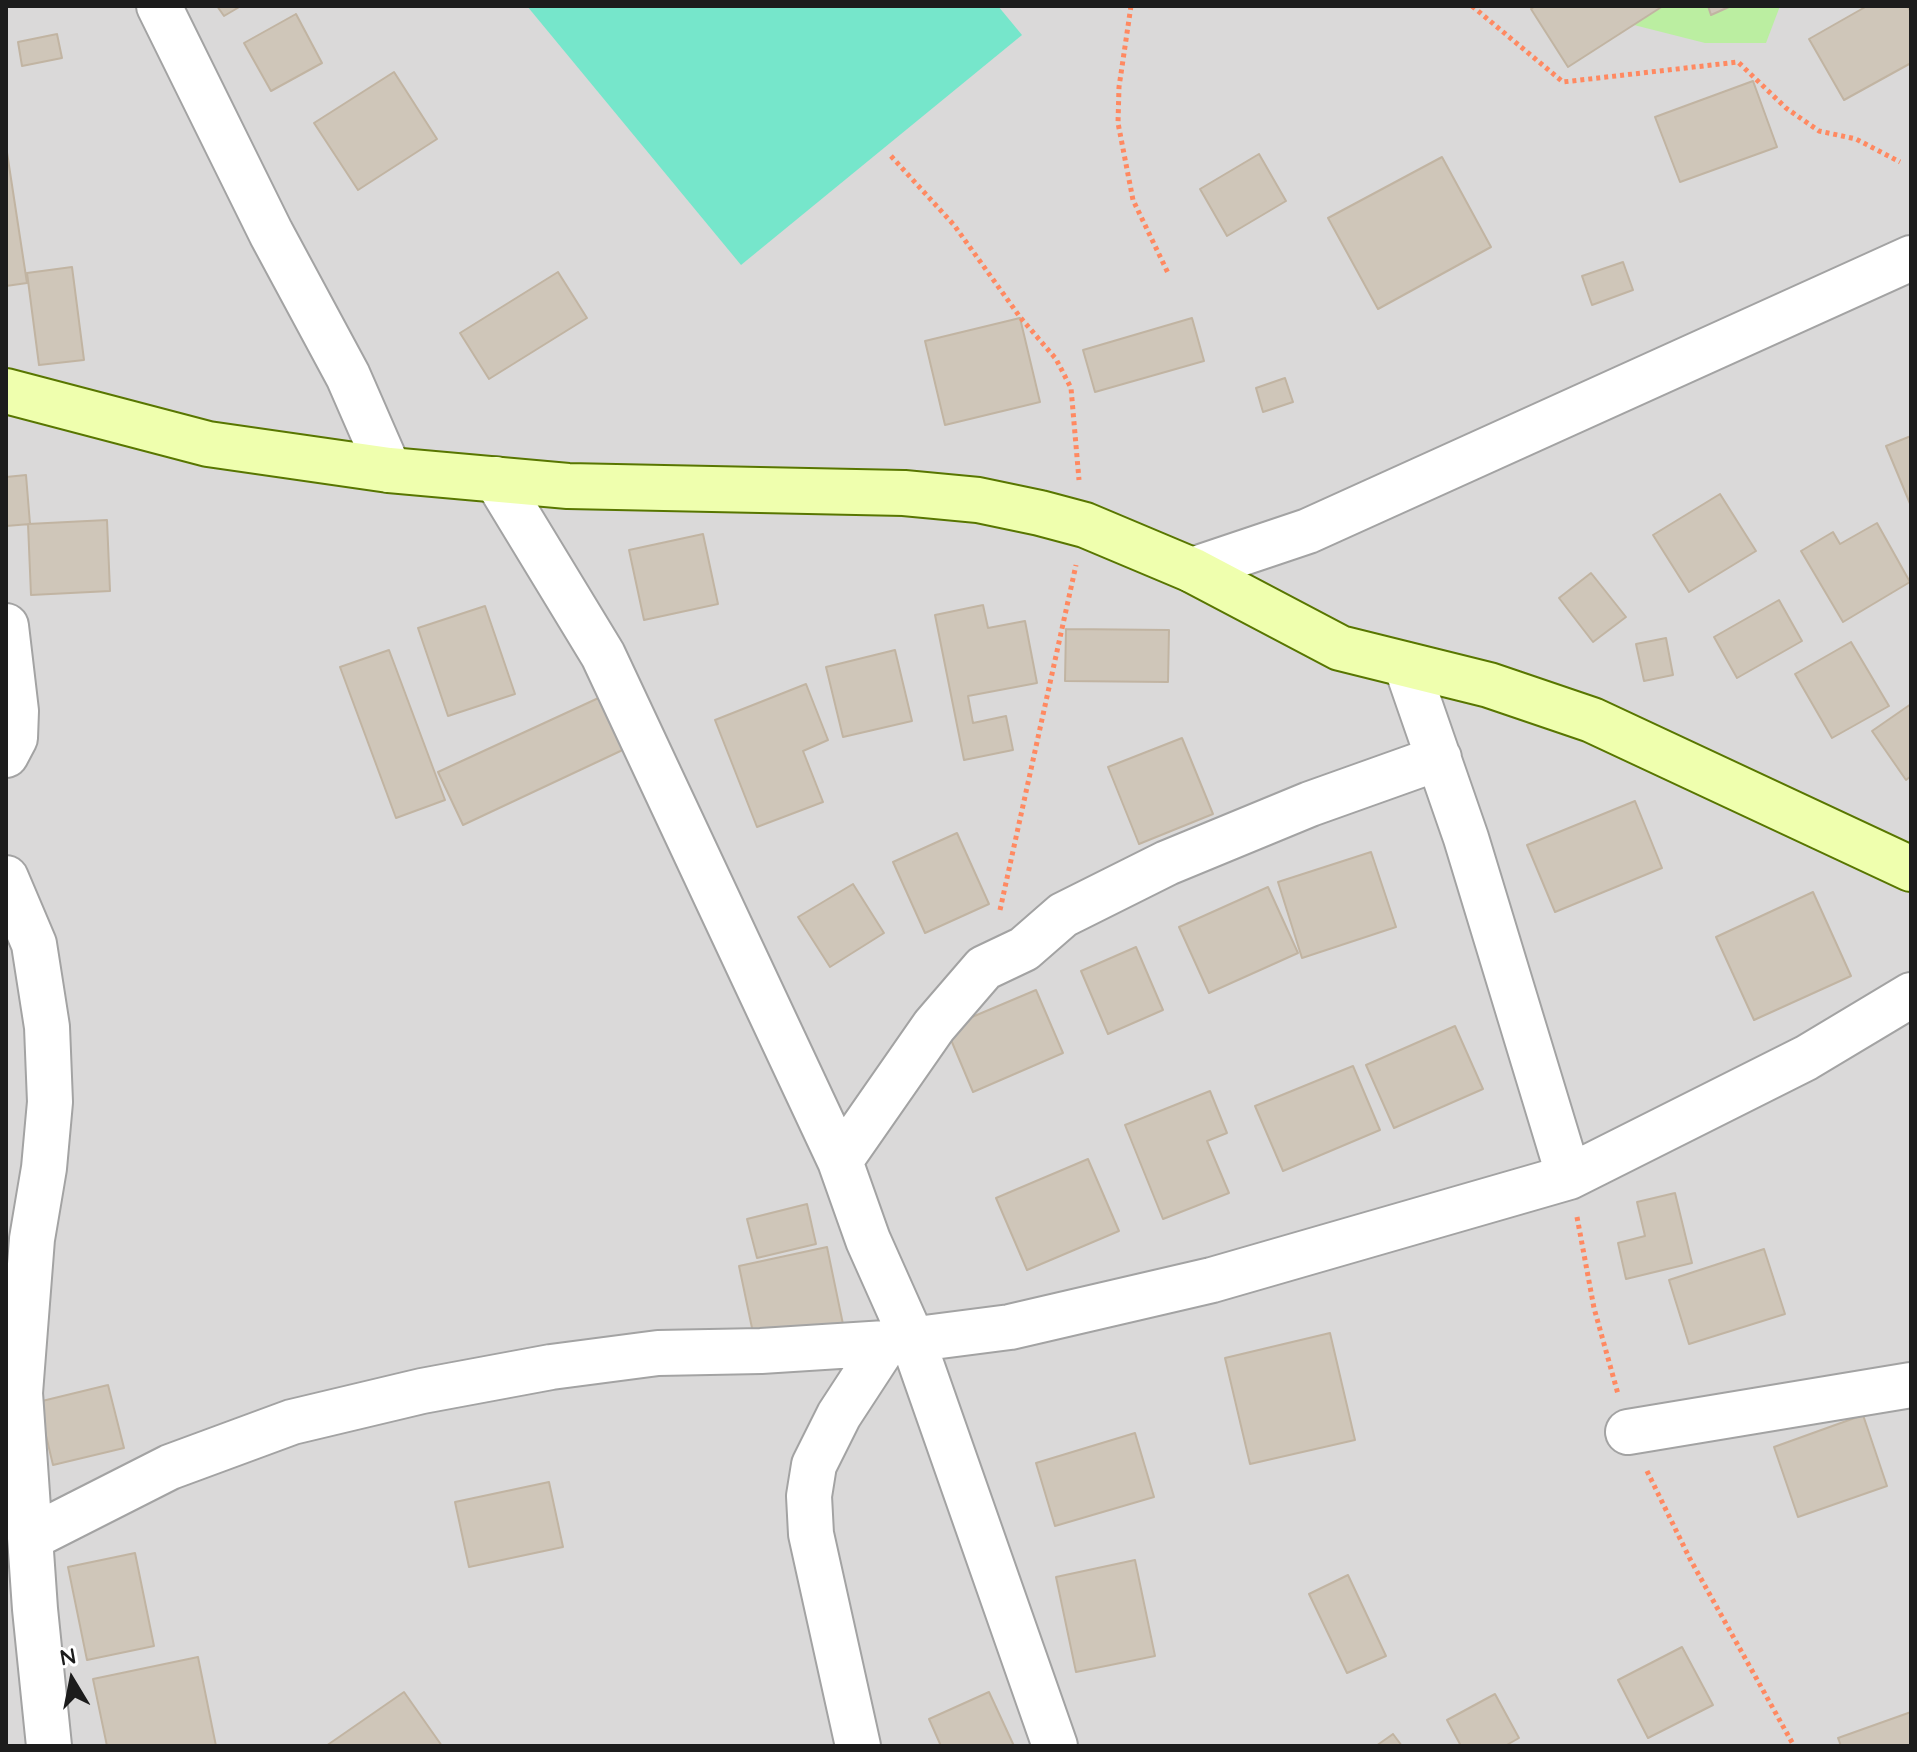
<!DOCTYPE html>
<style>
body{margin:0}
#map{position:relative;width:1917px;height:1752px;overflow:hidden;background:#efece0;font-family:Quicksand,sans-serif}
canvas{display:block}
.frame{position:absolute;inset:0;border:8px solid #1c1c1c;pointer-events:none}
.north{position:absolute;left:32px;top:1640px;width:80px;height:80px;-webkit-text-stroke:6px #fff;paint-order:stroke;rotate:350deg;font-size:22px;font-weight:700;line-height:32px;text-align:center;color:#1c1c1c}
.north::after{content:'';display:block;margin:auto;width:28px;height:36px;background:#1c1c1c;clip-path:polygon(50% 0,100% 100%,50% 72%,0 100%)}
</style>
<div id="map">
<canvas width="1917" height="1752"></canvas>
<div class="frame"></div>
<div class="north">N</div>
</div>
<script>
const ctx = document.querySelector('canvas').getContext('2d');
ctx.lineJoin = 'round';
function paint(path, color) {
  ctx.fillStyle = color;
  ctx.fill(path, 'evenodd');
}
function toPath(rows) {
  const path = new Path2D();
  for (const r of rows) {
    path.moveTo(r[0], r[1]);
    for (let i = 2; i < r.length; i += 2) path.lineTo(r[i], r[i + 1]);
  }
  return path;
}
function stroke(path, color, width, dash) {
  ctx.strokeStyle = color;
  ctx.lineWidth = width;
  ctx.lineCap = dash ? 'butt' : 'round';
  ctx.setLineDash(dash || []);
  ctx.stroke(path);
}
paint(toPath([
 [6,6,1911,6,1911,1746,6,1746]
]), '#dad9d9');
paint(toPath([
 [1559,6,1780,6,1766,43,1705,43]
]), '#bbeea1');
paint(toPath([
 [527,6,998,6,1022,35,741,265]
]), '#76e6cb');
const building = toPath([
 [217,6,241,6,224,16,217,6],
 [1535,6,1663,6,1568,67,1531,9,1535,6],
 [1708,6,1731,6,1711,15,1708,6],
 [1867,6,1907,6,1911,12,1911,63,1844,100,1809,39,1867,6],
 [296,14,322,63,271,91,244,43,296,14],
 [57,34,62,58,22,66,18,42,57,34],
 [394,72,437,139,358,190,314,123,394,72],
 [1753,81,1777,147,1680,182,1655,117,1753,81],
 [6,146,27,283,6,286,6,146],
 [1259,154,1286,201,1227,236,1200,189,1259,154],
 [1442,157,1491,247,1378,309,1328,218,1442,157],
 [1623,262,1633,290,1592,305,1582,276,1623,262],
 [72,267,84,360,39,365,27,273,72,267],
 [558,272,587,318,489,379,460,333,558,272],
 [1020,318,1040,402,945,425,925,341,1020,318],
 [1192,318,1204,361,1095,392,1083,350,1192,318],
 [1285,378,1293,402,1263,412,1256,388,1285,378],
 [1911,436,1911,506,1886,446,1911,436],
 [26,475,30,524,6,526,6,477,26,475],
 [1720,494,1756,551,1689,592,1653,535,1720,494],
 [107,520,110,591,31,595,28,524,107,520],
 [1877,523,1910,582,1843,622,1801,551,1833,532,1840,544,1877,523],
 [703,534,718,604,644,620,629,550,703,534],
 [1591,573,1626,617,1593,642,1559,598,1591,573],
 [1779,600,1802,641,1737,678,1714,637,1779,600],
 [983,605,988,628,1025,621,1037,683,968,696,973,723,1006,716,1013,750,964,760,935,615,983,605],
 [485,606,515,694,448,716,418,628,485,606],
 [1066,629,1169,630,1168,682,1065,681,1066,629],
 [1666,638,1673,675,1644,681,1636,644,1666,638],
 [1851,642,1889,706,1832,738,1795,674,1851,642],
 [389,650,445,800,396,818,340,667,389,650],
 [895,650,912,721,843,737,826,667,895,650],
 [806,684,828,740,803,751,823,802,757,827,715,720,806,684],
 [605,695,629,747,463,825,438,772,605,695],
 [1911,704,1911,776,1906,780,1872,731,1911,704],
 [1182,738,1213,814,1139,844,1108,767,1182,738],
 [1635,801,1662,868,1555,912,1527,845,1635,801],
 [957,833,989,904,925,933,893,862,957,833],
 [1371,852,1396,927,1302,958,1278,882,1371,852],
 [853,884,884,933,830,967,798,917,853,884],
 [1268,887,1298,953,1209,993,1179,927,1268,887],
 [1813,892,1851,976,1754,1020,1716,937,1813,892],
 [1136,947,1163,1010,1108,1034,1081,971,1136,947],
 [1036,990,1063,1053,973,1092,946,1028,1036,990],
 [1455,1026,1483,1089,1394,1128,1366,1065,1455,1026],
 [1353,1066,1380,1130,1283,1171,1255,1106,1353,1066],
 [1210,1091,1227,1133,1207,1141,1229,1193,1163,1219,1125,1125,1210,1091],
 [1088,1159,1119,1231,1027,1270,996,1198,1088,1159],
 [1675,1193,1692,1263,1626,1279,1618,1243,1645,1236,1637,1202,1675,1193],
 [807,1204,816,1244,757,1258,747,1219,807,1204],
 [827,1247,844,1329,756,1347,739,1266,827,1247],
 [1764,1249,1785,1314,1689,1344,1669,1280,1764,1249],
 [1330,1333,1355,1440,1250,1464,1225,1358,1330,1333],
 [108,1385,124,1448,53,1465,38,1402,108,1385],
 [1863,1415,1887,1486,1798,1517,1774,1447,1863,1415],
 [1135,1433,1154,1497,1055,1526,1036,1463,1135,1433],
 [549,1482,563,1547,469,1567,455,1502,549,1482],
 [135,1553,154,1646,87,1660,68,1567,135,1553],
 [1135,1560,1155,1656,1076,1672,1056,1577,1135,1560],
 [1348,1575,1386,1656,1347,1673,1309,1594,1348,1575],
 [1682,1647,1713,1705,1648,1738,1618,1680,1682,1647],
 [198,1657,216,1746,107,1746,93,1679,198,1657],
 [404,1692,442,1746,326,1746,404,1692],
 [989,1692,1014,1746,941,1746,929,1719,989,1692],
 [1495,1694,1519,1738,1505,1746,1461,1746,1447,1720,1495,1694],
 [1911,1712,1911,1746,1841,1746,1838,1738,1911,1712],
 [1393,1734,1402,1746,1376,1746,1393,1734]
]);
paint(building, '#cfc6b9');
stroke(building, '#c1b4a2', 2);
const street = toPath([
 [159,6,271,233,348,376,389,470],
 [496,479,603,655,840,1161,868,1240,913,1341,1055,1746],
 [1192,570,1308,531,1911,258],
 [6,626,16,711,15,738,6,755],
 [1406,665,1466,838,1569,1177],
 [6,878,34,944,47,1027,50,1102,44,1168,32,1239,20,1393,35,1609,49,1746],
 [840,1161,934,1026,984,968,1024,949,1063,915,1167,863,1310,804,1439,758],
 [1628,1432,1911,1385],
 [30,1538,170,1467,292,1422,422,1391,551,1367,658,1353,761,1351,886,1343,1010,1327,1212,1280,1569,1177,1806,1058,1911,995],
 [858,1746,811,1534,809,1496,814,1465,839,1415,886,1343]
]);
const secondary = toPath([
 [6,391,208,444,389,470,568,486,904,493,978,500,1040,513,1085,525,1192,570,1340,648,1489,685,1592,720,1911,869]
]);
stroke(street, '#a3a3a3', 48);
stroke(secondary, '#587600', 48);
stroke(toPath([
 [1131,6,1119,87,1118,123,1133,200,1168,273],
 [1472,6,1563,82,1738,62,1786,108,1819,131,1856,139,1900,162],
 [891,156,954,225,1020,317,1056,359,1071,388,1079,480],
 [1000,910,1076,565],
 [1577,1217,1594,1308,1618,1394],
 [1647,1471,1690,1559,1794,1746]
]), '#ff8961', 5, [4, 4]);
stroke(street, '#fff', 44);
stroke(secondary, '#efffae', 44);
</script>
